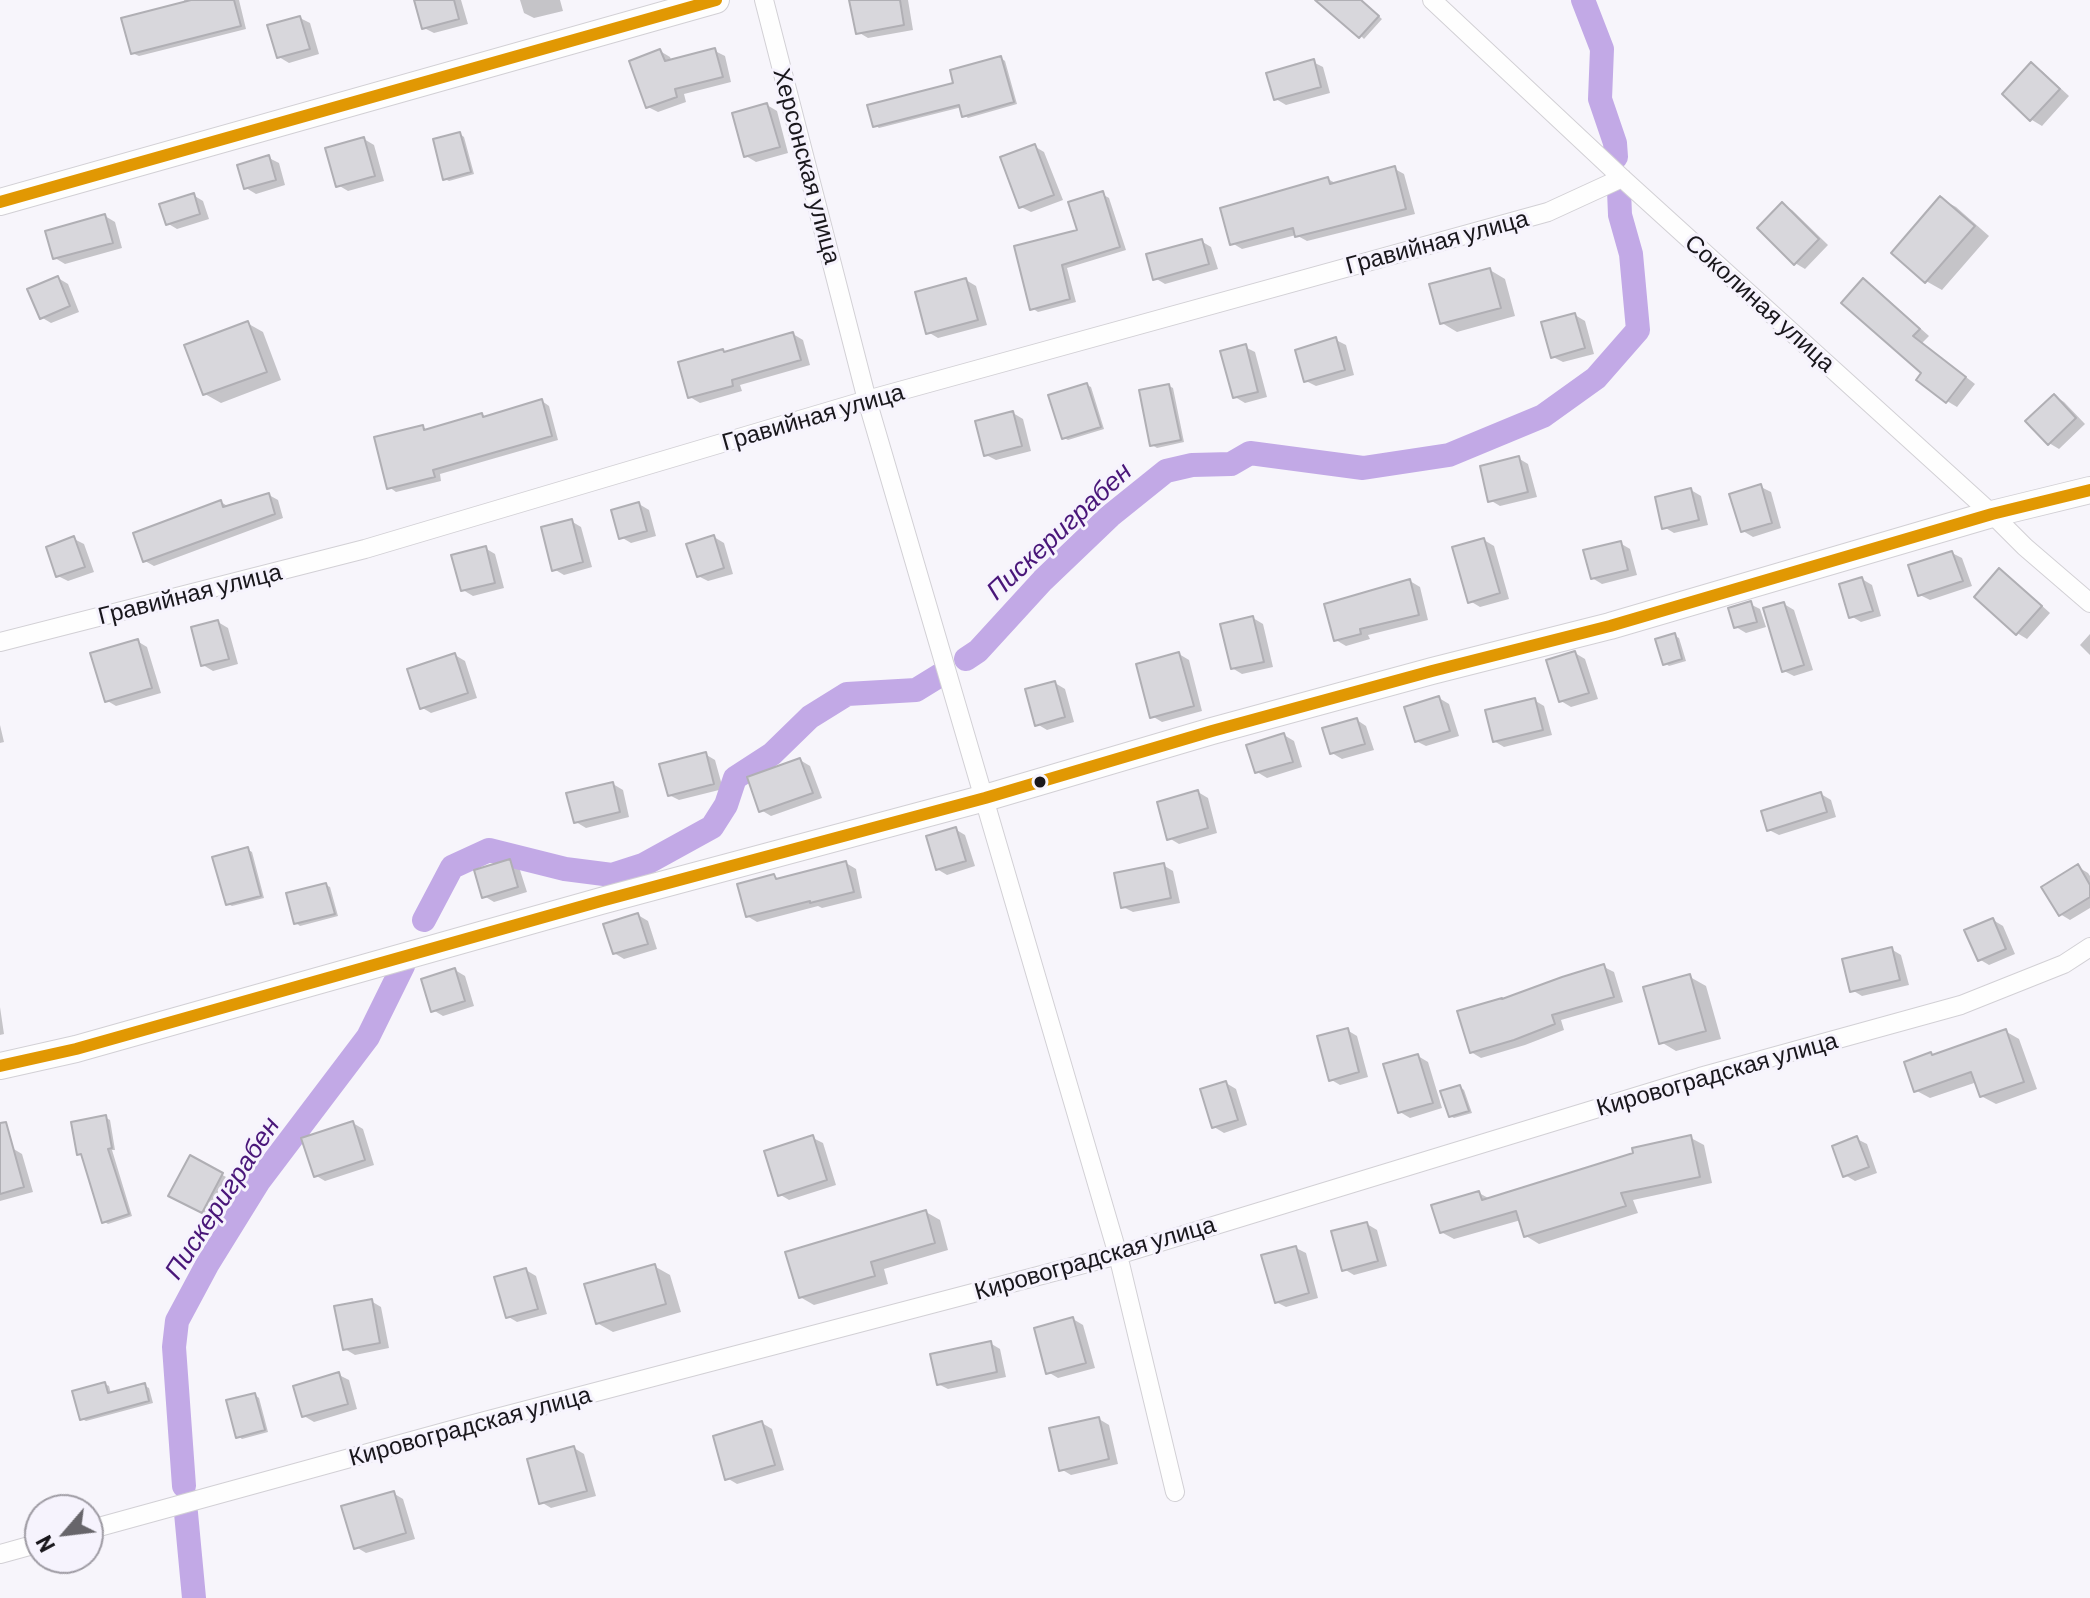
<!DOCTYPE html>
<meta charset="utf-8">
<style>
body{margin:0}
#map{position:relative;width:2090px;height:1598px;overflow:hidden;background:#f7f5fb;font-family:Barlow,sans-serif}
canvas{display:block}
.north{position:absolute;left:24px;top:1494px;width:80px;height:80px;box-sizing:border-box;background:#f6f3fd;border:2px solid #9e9ba3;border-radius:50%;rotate:242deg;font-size:22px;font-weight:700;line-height:32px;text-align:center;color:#19171c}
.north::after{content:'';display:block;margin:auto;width:28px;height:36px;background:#67656a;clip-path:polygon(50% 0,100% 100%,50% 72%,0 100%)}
</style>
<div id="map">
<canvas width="2090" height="1598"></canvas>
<div class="north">N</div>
</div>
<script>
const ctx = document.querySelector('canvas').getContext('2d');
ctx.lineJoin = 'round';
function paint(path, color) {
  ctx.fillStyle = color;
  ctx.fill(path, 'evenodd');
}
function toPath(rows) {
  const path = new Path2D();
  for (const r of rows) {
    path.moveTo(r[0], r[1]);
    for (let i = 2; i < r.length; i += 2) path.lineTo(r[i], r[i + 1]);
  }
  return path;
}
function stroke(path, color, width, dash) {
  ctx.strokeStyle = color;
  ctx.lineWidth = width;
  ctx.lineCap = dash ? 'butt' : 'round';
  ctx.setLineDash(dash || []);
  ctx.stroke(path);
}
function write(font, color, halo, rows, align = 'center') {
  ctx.font = font + ' Barlow,sans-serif';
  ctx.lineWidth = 6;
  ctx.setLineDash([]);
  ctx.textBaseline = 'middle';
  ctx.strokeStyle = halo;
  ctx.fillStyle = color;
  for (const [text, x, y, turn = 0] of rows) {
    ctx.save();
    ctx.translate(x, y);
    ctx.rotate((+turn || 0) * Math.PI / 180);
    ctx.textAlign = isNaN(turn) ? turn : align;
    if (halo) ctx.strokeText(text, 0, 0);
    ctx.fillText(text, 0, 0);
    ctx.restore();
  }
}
paint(toPath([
 [184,0,239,0,246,29,139,56,132,53,185,4],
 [416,0,461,0,468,24,434,33,424,28],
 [520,0,560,0,563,11,534,18,524,13],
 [868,0,908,0,913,30,868,38,858,32],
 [1325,0,1360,0,1382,19,1364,39],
 [300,18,310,23,319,54,289,63,279,57],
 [660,51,670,57,672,62,715,51,725,56,731,82,684,94,686,102,658,112,648,107],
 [1001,58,1005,61,1017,104,968,118,964,115,962,107,879,128,875,125,956,85],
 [1313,62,1323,67,1330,93,1286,105,1276,99],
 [2032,65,2042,71,2069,96,2042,126,2032,120,2004,94],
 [767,105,777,111,788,153,756,162,746,156],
 [460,134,464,137,474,174,449,181,445,179],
 [364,139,374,145,384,181,348,191,338,185],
 [1034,146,1044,152,1063,200,1031,212,1021,207],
 [269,158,279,163,285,185,256,194,246,188],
 [1395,169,1404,174,1415,214,1307,241,1296,235,1242,249,1232,243,1328,179,1337,184],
 [1102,194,1109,198,1126,250,1067,268,1076,302,1038,312,1032,308],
 [193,195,203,201,209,219,177,229,167,223],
 [1941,199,1956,207,1989,236,1942,290,1926,281],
 [1783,205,1792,210,1828,245,1805,269,1795,263],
 [105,216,115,222,122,248,65,264,55,258],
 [1201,241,1211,247,1218,269,1165,284,1155,278],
 [1490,270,1505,279,1515,316,1457,332,1442,323],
 [58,278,68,284,79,312,51,323,41,317],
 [966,280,976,286,987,325,938,338,928,332],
 [1864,281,1873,286,1929,336,1922,343,1975,384,1957,407,1947,401,1924,373],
 [1575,315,1585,321,1594,354,1563,362,1553,357],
 [247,323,263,332,281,380,221,403,205,394],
 [793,334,803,340,810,365,740,385,742,391,700,403,690,397,726,353],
 [1336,340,1346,345,1354,375,1316,386,1306,381],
 [1245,347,1255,352,1267,397,1245,403,1235,397],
 [1087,385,1091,387,1104,429,1068,440,1064,438],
 [1169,386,1173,388,1184,442,1157,448,1152,445],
 [2055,396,2064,402,2085,424,2059,449,2049,443],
 [542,401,549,406,558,440,440,474,441,481,396,492,389,487,422,427,429,431,482,415,486,418],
 [1013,413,1023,419,1031,451,996,460,986,455],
 [1518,458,1528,464,1537,497,1500,506,1490,500],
 [1761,487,1771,492,1781,528,1753,537,1743,531],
 [1691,490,1701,496,1708,525,1674,533,1664,527],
 [269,495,278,500,283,518,154,566,145,561,221,502,229,507],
 [639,504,649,510,656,536,631,543,621,537],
 [571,521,581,527,592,567,564,575,554,569],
 [714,537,724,543,733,574,708,581,698,576],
 [74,539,84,544,94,572,68,581,58,576],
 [1484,540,1494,546,1509,599,1480,607,1470,601],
 [1620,543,1630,549,1637,575,1602,584,1592,578],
 [485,548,495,554,504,588,473,596,463,590],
 [1952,553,1962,558,1972,586,1930,600,1920,595],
 [2000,570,2009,576,2050,613,2027,639,2017,633],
 [1862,579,1872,585,1881,616,1861,622,1851,616],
 [1410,581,1420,587,1428,620,1368,635,1370,639,1346,646,1336,640],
 [1750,604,1760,609,1766,627,1746,633,1736,627],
 [1784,604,1794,610,1813,670,1794,676,1784,671],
 [1253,618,1263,624,1273,667,1242,674,1232,668],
 [218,622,228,628,238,664,213,671,203,665],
 [2090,634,2090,655,2080,645],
 [1675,636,1679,638,1686,661,1669,666,1665,663],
 [137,641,147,647,161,693,116,706,106,700],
 [1575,653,1585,659,1598,699,1571,707,1561,701],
 [1179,654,1189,660,1202,711,1162,722,1152,716],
 [455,655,465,661,477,698,431,713,421,707],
 [1055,683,1065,689,1074,722,1047,730,1037,724],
 [1439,698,1449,704,1459,736,1426,746,1416,741],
 [1534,700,1544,706,1552,735,1504,747,1494,741],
 [1357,720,1366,726,1374,750,1342,759,1332,753],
 [0,725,4,742,0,743],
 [1284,735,1294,741,1302,767,1267,778,1257,772],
 [705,754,715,760,723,789,679,800,669,795],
 [800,760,810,766,822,798,771,816,761,810],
 [613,784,623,790,629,817,586,828,576,822],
 [1198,792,1208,798,1217,833,1179,844,1169,838],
 [1821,794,1831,800,1836,817,1779,835,1769,830],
 [955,829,965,835,975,866,947,875,937,869],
 [247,849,252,852,264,898,232,906,228,904],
 [509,861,519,867,527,892,494,902,484,896],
 [846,863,856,869,862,898,822,908,818,906,757,922,747,916,774,876,780,880],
 [1163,865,1173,871,1180,903,1133,912,1123,907],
 [2078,867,2088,873,2090,876,2090,908,2070,920,2060,914],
 [326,885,330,887,338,916,300,926,296,923],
 [638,915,648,921,657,949,624,959,614,953],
 [1993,920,2003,926,2015,954,1989,965,1979,959],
 [1891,949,1901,955,1909,985,1862,996,1852,990],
 [1604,967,1614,972,1623,1002,1561,1020,1564,1030,1525,1045,1481,1058,1471,1052,1501,1000],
 [455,970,465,976,474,1006,443,1016,433,1010],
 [1690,977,1706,986,1721,1039,1676,1051,1661,1042],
 [0,1007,4,1034,0,1035],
 [1347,1030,1357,1036,1368,1077,1340,1085,1330,1079],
 [2005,1031,2019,1039,2037,1089,1996,1104,1981,1096,1977,1082,1930,1098,1915,1090,1934,1057],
 [1418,1056,1428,1062,1442,1108,1410,1118,1400,1112],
 [1226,1083,1236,1089,1247,1125,1224,1133,1214,1127],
 [1460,1087,1464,1090,1472,1113,1454,1118,1450,1116],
 [105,1117,110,1120,115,1150,112,1150,132,1216,108,1224,103,1221,83,1156,79,1153],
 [353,1123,363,1129,374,1165,325,1181,315,1175],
 [813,1138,823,1143,836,1185,789,1200,779,1194],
 [1691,1138,1704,1145,1712,1183,1633,1200,1638,1213,1539,1244,1526,1236,1521,1220,1454,1239,1441,1232,1479,1193,1490,1199],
 [1857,1139,1867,1144,1877,1173,1855,1181,1845,1175],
 [12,1148,22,1154,33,1192,0,1201,0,1151],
 [191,1157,226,1177,207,1214,171,1195],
 [926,1212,940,1220,948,1250,884,1269,888,1284,814,1305,800,1297],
 [1367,1224,1377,1230,1387,1266,1354,1275,1344,1269],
 [1296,1248,1306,1253,1318,1298,1286,1307,1276,1302],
 [654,1266,670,1275,681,1312,613,1332,597,1323],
 [526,1270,536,1276,547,1314,517,1322,507,1316],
 [371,1301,381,1307,389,1348,355,1355,345,1349],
 [1073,1319,1083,1325,1095,1368,1058,1378,1048,1372],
 [990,1343,1000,1349,1006,1377,948,1389,938,1384],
 [339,1375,349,1380,357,1409,314,1422,304,1416],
 [105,1384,109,1386,111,1394,145,1386,149,1388,153,1403,86,1421,82,1419],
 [255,1395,259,1398,268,1432,242,1439,238,1436],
 [1099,1419,1109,1425,1118,1464,1071,1475,1061,1469],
 [762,1423,772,1429,784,1470,737,1484,727,1478],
 [574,1448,584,1454,596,1496,551,1508,541,1502],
 [393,1493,403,1499,415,1539,366,1553,356,1547]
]), '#0003');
stroke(toPath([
 [1583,0,1602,49,1600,99,1615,143,1616,157],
 [966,659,978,651,1043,580,1110,516,1166,471,1192,465,1231,464,1250,453,1363,468,1449,455,1543,416,1596,378,1638,330,1631,254,1620,215,1619,190],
 [424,920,452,867,489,850,565,869,612,875,643,865,712,827,726,805,735,778,772,754,810,717,847,694,916,690,942,674],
 [184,1486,174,1347,177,1321,207,1265,259,1181,368,1037,403,966],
 [186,1513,194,1598]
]), '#c2a9e6', 24);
const building = toPath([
 [191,0,234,0,241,26,131,54,121,18,191,0],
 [414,0,454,0,459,19,422,29,414,0],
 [849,0,900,0,904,25,856,34,849,0],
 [1315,0,1361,0,1379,16,1359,38,1315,0],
 [300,16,310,49,277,58,267,25,300,16],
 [715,48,723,77,675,89,677,97,646,108,629,61,660,49,665,61,715,48],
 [1001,56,1014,102,962,117,959,105,873,127,867,105,953,83,950,70,1001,56],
 [1314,59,1321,87,1274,100,1266,73,1314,59],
 [2031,62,2060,89,2030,121,2002,94,2031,62],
 [767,103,780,147,744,157,732,113,767,103],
 [460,132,471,172,443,180,433,139,460,132],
 [364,137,375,176,336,187,325,148,364,137],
 [1035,144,1054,195,1019,208,1000,157,1035,144],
 [269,155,276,180,244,189,237,165,269,155],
 [1395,166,1406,209,1295,237,1293,228,1230,245,1220,208,1328,177,1330,184,1395,166],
 [1103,191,1120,247,1062,265,1070,299,1030,310,1014,246,1077,230,1068,202,1103,191],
 [194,193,200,214,166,225,159,204,194,193],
 [1940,196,1975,226,1925,283,1891,253,1940,196],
 [1782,202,1819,239,1794,265,1757,228,1782,202],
 [105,214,113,243,53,259,45,231,105,214],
 [1202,239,1209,264,1153,280,1146,254,1202,239],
 [1490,268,1501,308,1440,324,1429,284,1490,268],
 [58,276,70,306,40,319,27,289,58,276],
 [966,278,978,320,926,334,915,292,966,278],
 [1863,278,1920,329,1913,336,1966,377,1946,403,1916,380,1921,373,1841,303,1863,278],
 [1575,313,1585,348,1551,358,1541,322,1575,313],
 [248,321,267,372,203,395,184,345,248,321],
 [793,332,801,360,732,380,733,386,688,398,678,362,723,349,724,352,793,332],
 [1336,337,1345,370,1304,382,1295,350,1336,337],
 [1246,344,1258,392,1233,398,1220,351,1246,344],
 [1087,383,1101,427,1062,439,1048,395,1087,383],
 [1169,384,1181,440,1150,446,1139,390,1169,384],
 [2054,394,2076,418,2048,445,2025,421,2054,394],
 [542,399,552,436,433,470,435,477,387,489,374,437,423,425,424,430,482,413,483,417,542,399],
 [1013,411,1022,446,984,456,975,421,1013,411],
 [1519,456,1528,492,1488,502,1480,466,1519,456],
 [1761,484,1772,523,1741,532,1729,494,1761,484],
 [1691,488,1699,520,1662,529,1655,497,1691,488],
 [269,493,275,514,143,562,133,533,221,500,223,507,269,493],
 [639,502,647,531,619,539,611,510,639,502],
 [572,519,583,562,552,571,541,527,572,519],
 [714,535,724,568,697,577,686,544,714,535],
 [74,536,85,567,56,577,46,547,74,536],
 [1484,538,1500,593,1468,603,1452,547,1484,538],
 [1621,541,1628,570,1591,579,1583,550,1621,541],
 [486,546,495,583,461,591,451,555,486,546],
 [1952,551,1963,581,1918,596,1908,565,1952,551],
 [1999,568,2042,606,2016,635,1974,597,1999,568],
 [1862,577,1873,611,1849,618,1839,584,1862,577],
 [1410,579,1419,615,1360,629,1361,634,1334,641,1324,604,1410,579],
 [1751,601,1757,622,1734,628,1728,608,1751,601],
 [1784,602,1804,665,1782,672,1763,608,1784,602],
 [1253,616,1264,662,1231,669,1220,624,1253,616],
 [218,620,229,659,201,666,191,627,218,620],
 [1675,633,1682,659,1663,665,1655,639,1675,633],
 [138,639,152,688,105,702,90,653,138,639],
 [1575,651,1589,693,1559,702,1546,660,1575,651],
 [1179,652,1194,706,1150,718,1136,664,1179,652],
 [455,653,468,693,420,709,407,669,455,653],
 [1055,681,1065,717,1035,726,1025,689,1055,681],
 [1439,696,1450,731,1415,742,1404,707,1439,696],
 [1535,698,1543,730,1493,742,1485,710,1535,698],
 [1357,718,1365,744,1330,754,1322,728,1357,718],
 [1284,733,1293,762,1255,773,1246,745,1284,733],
 [706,752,714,784,668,796,659,764,706,752],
 [800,758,813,793,759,812,747,777,800,758],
 [613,782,620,812,574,823,566,793,613,782],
 [1198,790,1208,828,1167,840,1157,802,1198,790],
 [1821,792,1827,812,1767,831,1761,811,1821,792],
 [956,827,966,861,936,870,926,836,956,827],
 [248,847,261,896,226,905,212,857,248,847],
 [510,859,518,887,482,898,474,870,510,859],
 [846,861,854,892,810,903,810,901,746,917,737,884,774,874,776,879,846,861],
 [1164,863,1171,898,1121,908,1114,873,1164,863],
 [2078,864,2090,885,2090,897,2059,916,2041,887,2078,864],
 [326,883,335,914,294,924,286,893,326,883],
 [638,913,648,944,613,954,603,924,638,913],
 [1993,918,2006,949,1978,961,1964,930,1993,918],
 [1892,947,1900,980,1850,992,1842,959,1892,947],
 [1604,964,1614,997,1552,1015,1555,1024,1514,1040,1470,1053,1457,1011,1502,998,1502,999,1562,977,1604,964],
 [455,968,465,1001,431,1012,421,979,455,968],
 [1690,974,1706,1031,1659,1044,1643,987,1690,974],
 [1348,1028,1359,1072,1329,1081,1317,1036,1348,1028],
 [2006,1029,2024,1082,1980,1097,1971,1072,1914,1092,1904,1062,1931,1052,1932,1055,2006,1029],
 [1418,1054,1433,1103,1398,1113,1383,1064,1418,1054],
 [1226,1081,1238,1120,1212,1128,1200,1089,1226,1081],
 [1460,1085,1469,1111,1449,1117,1440,1091,1460,1085],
 [106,1115,112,1148,108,1149,129,1214,102,1223,81,1154,77,1155,71,1122,106,1115],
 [353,1121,365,1160,314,1177,301,1138,353,1121],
 [6,1122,24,1187,0,1194,0,1123,6,1122],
 [813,1135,827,1180,778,1196,764,1151,813,1135],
 [1691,1135,1700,1177,1621,1193,1626,1206,1524,1237,1516,1211,1440,1233,1431,1205,1479,1191,1482,1200,1633,1153,1632,1148,1691,1135],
 [1857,1136,1869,1167,1843,1177,1832,1146,1857,1136],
 [190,1155,223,1173,202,1213,168,1196,190,1155],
 [926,1210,935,1243,871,1262,875,1276,799,1298,785,1252,926,1210],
 [1367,1222,1378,1261,1342,1271,1331,1231,1367,1222],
 [1296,1246,1309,1293,1275,1303,1261,1255,1296,1246],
 [655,1264,666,1304,596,1324,584,1284,655,1264],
 [526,1268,538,1309,506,1318,494,1277,526,1268],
 [372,1299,380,1343,343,1350,334,1306,372,1299],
 [1073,1317,1086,1363,1046,1374,1034,1328,1073,1317],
 [991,1341,997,1372,937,1385,930,1354,991,1341],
 [339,1372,348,1404,302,1417,293,1386,339,1372],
 [105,1382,108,1393,145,1383,149,1401,80,1420,72,1391,105,1382],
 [255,1393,265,1430,236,1438,226,1400,255,1393],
 [1099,1417,1109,1459,1059,1471,1049,1428,1099,1417],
 [762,1421,775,1465,725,1480,713,1436,762,1421],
 [574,1446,587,1491,539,1504,527,1459,574,1446],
 [394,1491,406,1533,354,1549,341,1506,394,1491]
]);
paint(building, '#d8d7dc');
stroke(building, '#b0afb4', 2);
const street = toPath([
 [764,0,867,400,1118,1255,1175,1492],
 [1432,0,1622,178,1992,514,2025,547,2090,603],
 [0,642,365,549,867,400,1548,212,1622,178],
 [88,1530,470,1425,1118,1255,1700,1077,1961,1005,2064,964,2090,947],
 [0,1554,40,1543]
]);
const secondary = toPath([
 [0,202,716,0],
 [0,1066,76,1049,601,901,985,798,1212,731,1432,671,1610,626,1992,514,2090,490]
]);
stroke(street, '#d2d0d5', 20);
stroke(secondary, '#d2d0d5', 28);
stroke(street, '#fefefe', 18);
stroke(secondary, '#fefefe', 26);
stroke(toPath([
 [0,202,716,0],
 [0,1066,76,1049,601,901,985,798,1212,731,1432,671,1610,626,1992,514,2090,490]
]), '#e19803', 12);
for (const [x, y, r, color] of [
 [1040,782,7,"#19171c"]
]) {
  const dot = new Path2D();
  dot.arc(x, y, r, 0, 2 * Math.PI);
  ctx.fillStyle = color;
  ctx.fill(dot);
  stroke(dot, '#f6f3fd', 3);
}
write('24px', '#19171c', '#f6f3fd', [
 ["Херсонская улица",807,166,75],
 ["Гравийная улица",1437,242,-15],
 ["Соколиная улица",1760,303,42],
 ["Гравийная улица",813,417,-16],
 ["Гравийная улица",190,594,-14],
 ["Кировоградская улица",1717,1074,-16],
 ["Кировоградская улица",1095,1258,-16],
 ["Кировоградская улица",470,1426,-15]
]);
write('italic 26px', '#491679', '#f6f3fd', [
 ["Пискериграбен",1059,531,-43],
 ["Пискериграбен",222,1198,-57]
]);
</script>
